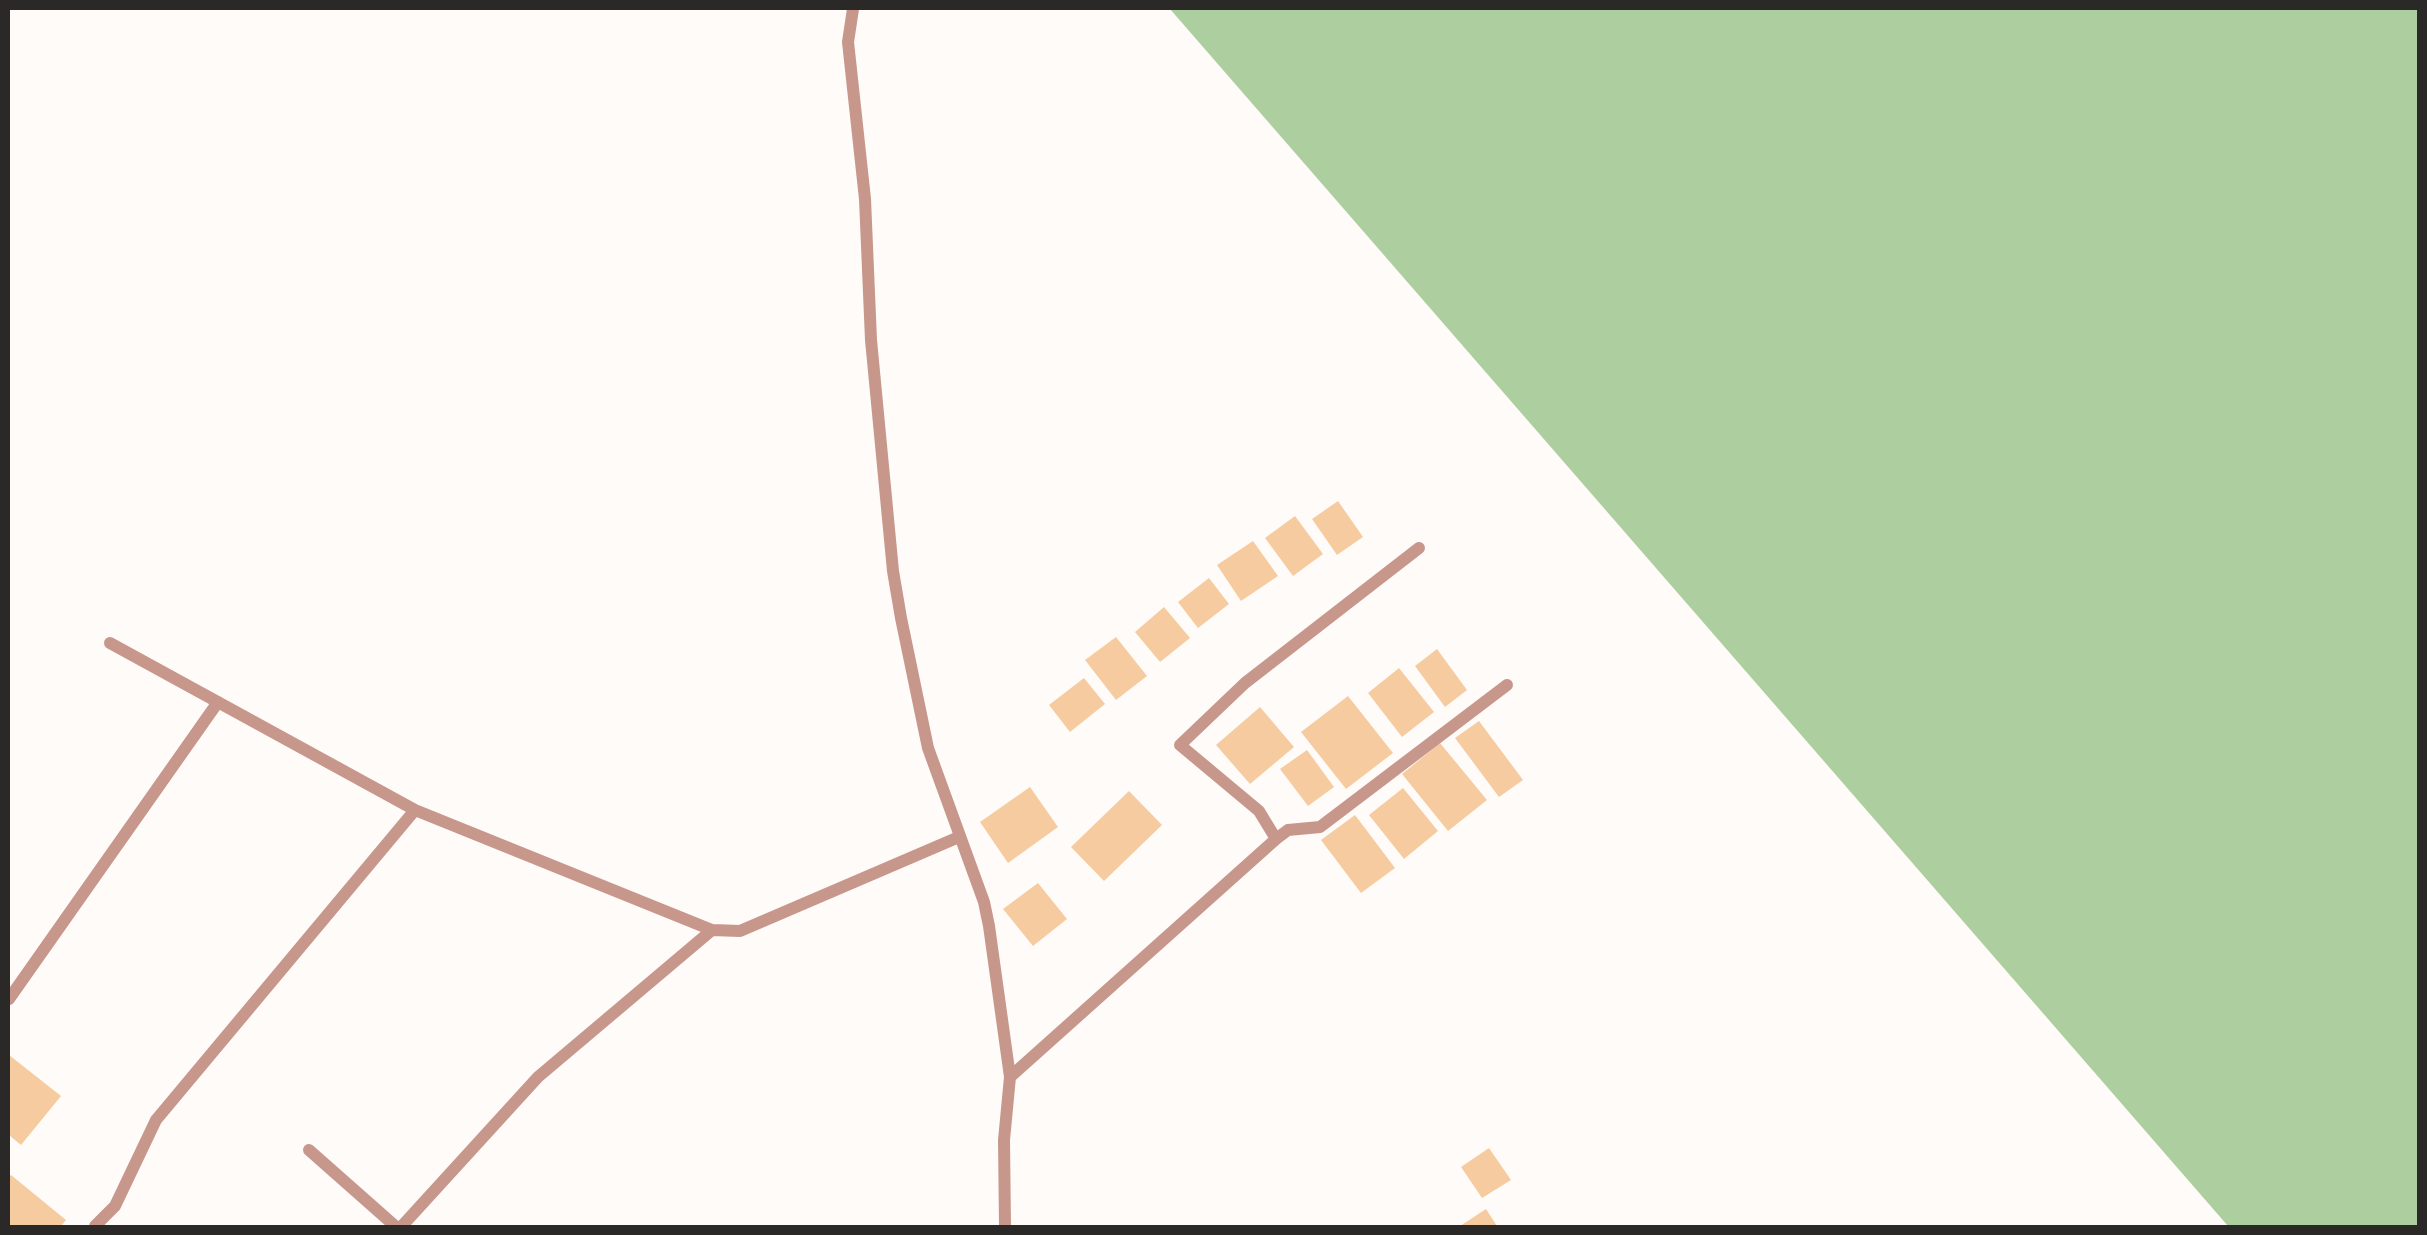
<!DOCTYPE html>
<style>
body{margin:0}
#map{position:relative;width:2427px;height:1235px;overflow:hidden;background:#fffbf8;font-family:Roboto,sans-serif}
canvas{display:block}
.frame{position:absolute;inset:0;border:10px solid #2b2928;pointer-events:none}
</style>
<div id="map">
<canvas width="2427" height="1235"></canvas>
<div class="frame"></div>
</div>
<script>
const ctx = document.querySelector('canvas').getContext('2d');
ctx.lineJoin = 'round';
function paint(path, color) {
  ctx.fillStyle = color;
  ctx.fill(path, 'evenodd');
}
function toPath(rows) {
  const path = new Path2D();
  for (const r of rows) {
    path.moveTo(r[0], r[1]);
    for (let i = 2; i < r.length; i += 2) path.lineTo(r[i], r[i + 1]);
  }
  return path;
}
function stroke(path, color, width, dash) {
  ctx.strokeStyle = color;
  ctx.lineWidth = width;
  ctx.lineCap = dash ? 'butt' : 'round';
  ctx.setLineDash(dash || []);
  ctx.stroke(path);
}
paint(toPath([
 [1170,9,2418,9,2418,1226,2228,1226]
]), '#adce9e');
paint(toPath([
 [1338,501,1363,537,1337,555,1312,519],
 [1295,516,1323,554,1293,576,1265,538],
 [1253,541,1278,576,1241,601,1217,565],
 [1209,578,1229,604,1198,628,1178,602],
 [1164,607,1190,638,1160,662,1135,632],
 [1116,637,1147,676,1116,700,1085,660],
 [1437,649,1467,690,1445,707,1415,666],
 [1399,668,1434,712,1402,737,1368,693],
 [1084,678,1105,704,1070,732,1049,705],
 [1348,696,1393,753,1346,789,1301,732],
 [1260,707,1294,747,1250,784,1216,745],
 [1479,721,1523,780,1499,797,1455,738],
 [1440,743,1487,800,1448,831,1402,774],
 [1307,750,1334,787,1308,806,1280,769],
 [1030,787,1058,827,1008,863,980,822],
 [1403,788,1438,831,1404,859,1369,815],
 [1129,791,1162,825,1104,881,1071,847],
 [1355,815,1395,868,1361,893,1321,840],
 [1038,883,1067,919,1033,946,1003,909],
 [9,1055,61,1096,21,1145,9,1135],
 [1489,1148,1511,1180,1482,1198,1461,1167],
 [11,1175,66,1220,61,1226,9,1226,9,1177],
 [1486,1209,1497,1226,1460,1226]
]), '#f6cba0');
stroke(toPath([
 [853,9,848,42,865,199,871,340,893,571,901,618,928,748,984,902,989,926,1010,1077,1004,1140,1005,1226],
 [110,643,415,810,712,930,740,931,959,837],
 [1276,839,1259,811,1180,745,1245,683,1419,548],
 [9,999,218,702],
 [1010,1077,1276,839,1288,830,1320,827,1507,685],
 [309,1150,395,1226],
 [95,1226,115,1206,156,1120,415,810],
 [402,1226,538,1077,712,930]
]), '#c7978c', 12);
</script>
